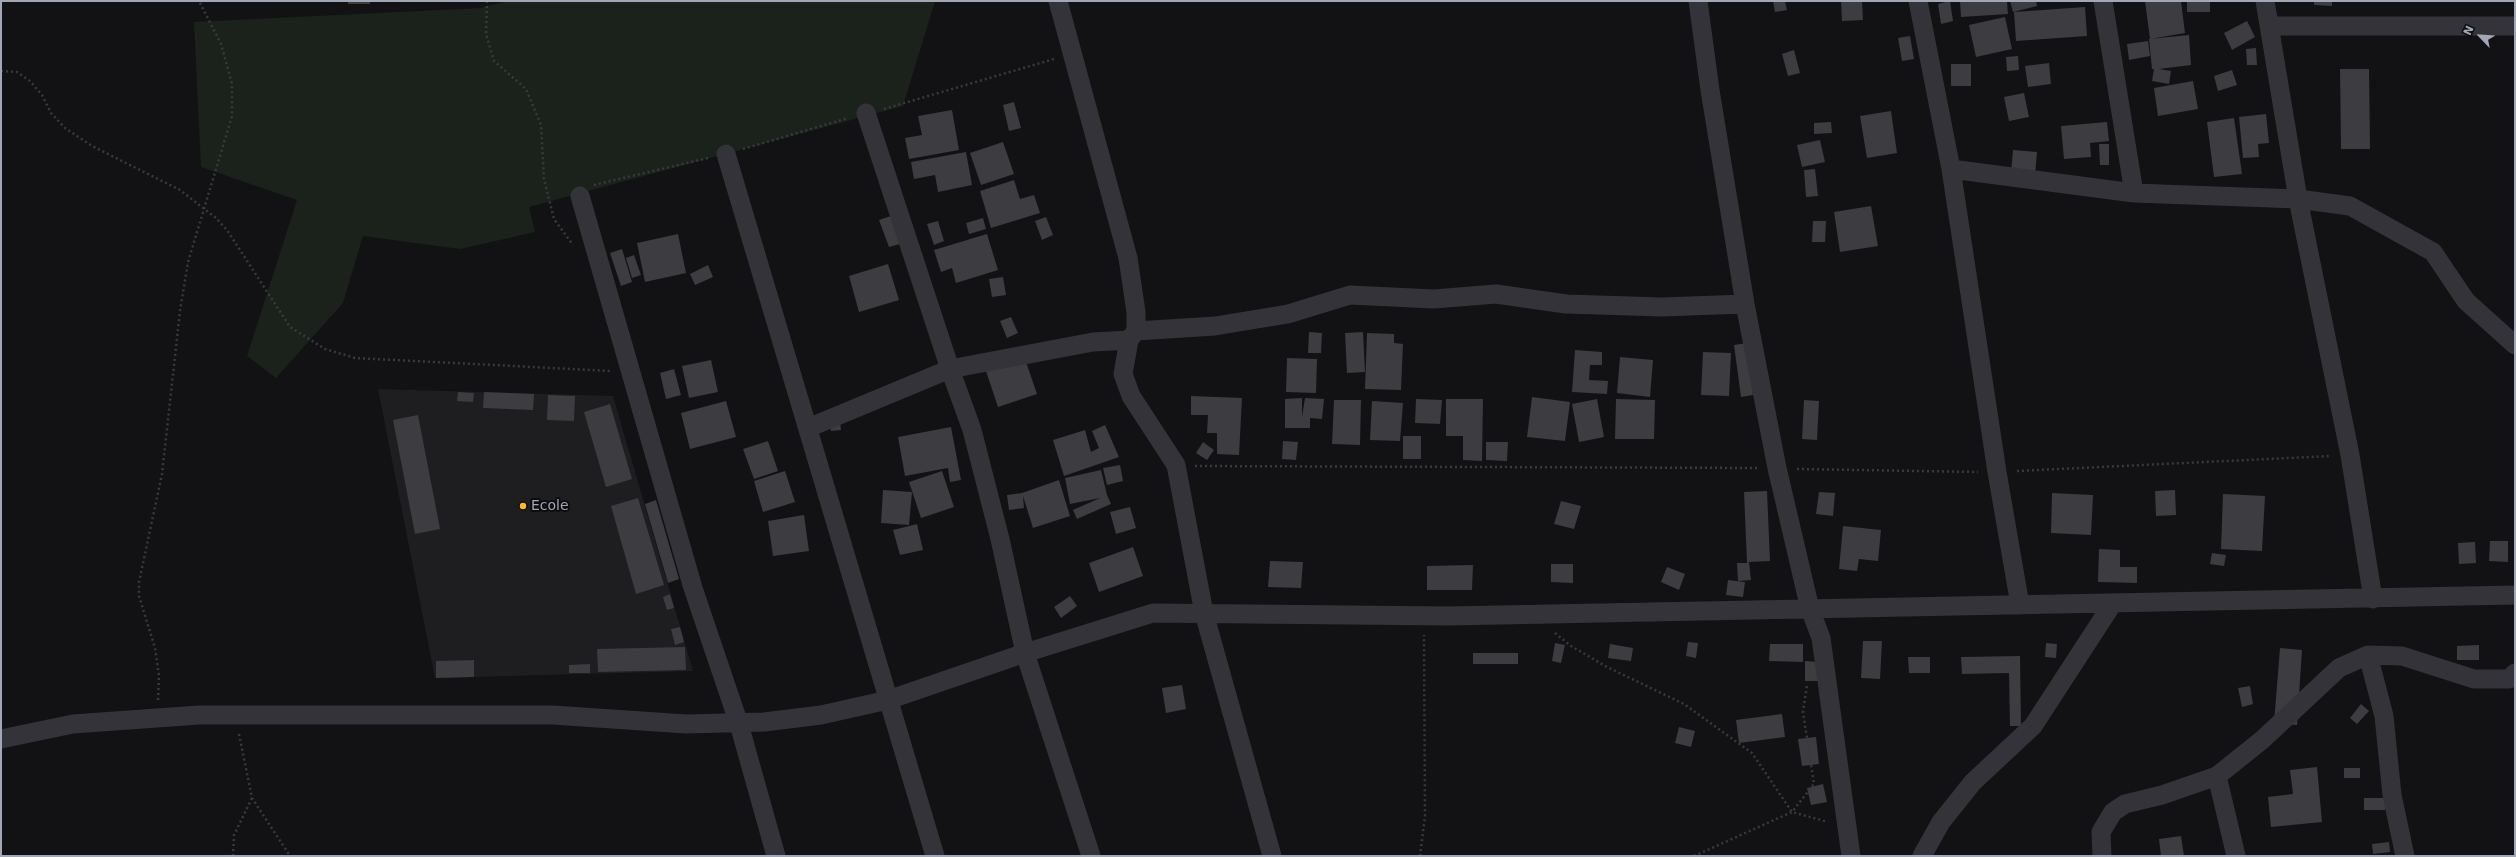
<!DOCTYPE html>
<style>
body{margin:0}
#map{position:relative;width:2516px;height:857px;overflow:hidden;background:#121214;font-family:"DejaVu Sans",sans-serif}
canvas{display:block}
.frame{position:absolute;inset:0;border:2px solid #a2a7b5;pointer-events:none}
.north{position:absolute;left:2460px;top:16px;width:40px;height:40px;-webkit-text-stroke:3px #0d0d0f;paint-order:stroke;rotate:295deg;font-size:11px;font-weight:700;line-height:16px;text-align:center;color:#a2a7b5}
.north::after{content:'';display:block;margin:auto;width:14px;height:18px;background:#a2a7b5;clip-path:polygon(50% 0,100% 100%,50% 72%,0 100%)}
</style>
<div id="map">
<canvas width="2516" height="857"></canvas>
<div class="frame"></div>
<div class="north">N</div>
</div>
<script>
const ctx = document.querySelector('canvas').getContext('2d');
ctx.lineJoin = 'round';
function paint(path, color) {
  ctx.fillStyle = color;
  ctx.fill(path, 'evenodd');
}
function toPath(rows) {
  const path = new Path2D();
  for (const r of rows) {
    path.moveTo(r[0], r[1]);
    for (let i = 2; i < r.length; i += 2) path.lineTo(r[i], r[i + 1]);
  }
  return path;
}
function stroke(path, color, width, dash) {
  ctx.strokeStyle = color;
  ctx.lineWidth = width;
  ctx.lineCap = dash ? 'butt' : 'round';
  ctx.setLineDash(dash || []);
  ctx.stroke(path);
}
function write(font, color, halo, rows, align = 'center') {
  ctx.font = font + ' "DejaVu Sans",sans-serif';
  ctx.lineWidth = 4;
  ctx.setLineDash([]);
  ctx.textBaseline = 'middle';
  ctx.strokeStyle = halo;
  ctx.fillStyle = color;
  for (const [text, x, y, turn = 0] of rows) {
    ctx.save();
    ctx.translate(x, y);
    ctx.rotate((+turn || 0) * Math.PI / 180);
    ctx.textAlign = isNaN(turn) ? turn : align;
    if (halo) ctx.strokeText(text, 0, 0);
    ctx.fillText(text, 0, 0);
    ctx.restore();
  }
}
paint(toPath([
 [378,389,613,396,693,671,435,678]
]), '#1e1e21');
paint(toPath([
 [508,1,935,1,903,106,529,207,535,232,460,249,363,236,343,303,276,378,247,356,297,200,201,167,194,22,480,8]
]), '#1a221b');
paint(toPath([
 [348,1,370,1,370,4,348,4],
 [1773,1,1785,1,1787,10,1775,12],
 [1841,1,1862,1,1863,20,1842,21],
 [1950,1,1953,21,1941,24,1938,4],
 [1960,1,2007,1,2008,14,1961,17],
 [2010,1,2036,1,2037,6,2013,12],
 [2145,1,2181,1,2185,33,2150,39],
 [2187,1,2210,1,2210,12,2187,12],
 [2314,1,2332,1,2332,6,2314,5],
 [2085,7,2087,36,2016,41,2014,12],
 [2005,17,2012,49,1976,57,1969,25],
 [2247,21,2255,37,2232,50,2224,33],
 [2189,35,2191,65,2159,69,2171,71,2169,84,2152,81,2154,69,2152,69,2149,39],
 [1910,36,1914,59,1902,61,1898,38],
 [2148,41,2150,56,2129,60,2127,44],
 [2256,48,2257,65,2247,65,2246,49],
 [1794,50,1800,73,1788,76,1782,54],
 [2018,56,2019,70,2007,71,2006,57],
 [2049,63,2051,84,2028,87,2025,66],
 [1951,64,1971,64,1971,86,1951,86],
 [2340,69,2369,69,2370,149,2341,149],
 [2232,70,2237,85,2218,91,2214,76],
 [2193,81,2198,109,2158,116,2154,88],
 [2024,93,2029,117,2009,121,2004,97],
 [1014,102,1021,128,1009,131,1003,105],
 [952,110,959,150,909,159,905,138,922,135,918,116],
 [1891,111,1897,153,1867,158,1860,116],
 [2266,114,2269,143,2258,144,2259,157,2243,158,2239,117],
 [2234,118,2242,174,2214,177,2207,122],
 [1831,122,1832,133,1814,134,1814,123],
 [2107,122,2109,141,2090,143,2091,157,2064,159,2061,126],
 [1820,140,1825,162,1802,167,1797,145],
 [1003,142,1014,174,981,185,970,153],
 [2099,144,2109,144,2109,165,2100,165],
 [2013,150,2037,152,2035,175,2011,173],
 [966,152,972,185,938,192,935,175,914,179,911,162],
 [1815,169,1818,196,1806,197,1804,170],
 [1014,180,1020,199,1034,195,1040,213,991,228,980,191],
 [1871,206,1878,246,1840,252,1834,212],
 [891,216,900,244,889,247,879,220],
 [1046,217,1053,235,1042,240,1035,221],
 [983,218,986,229,969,234,966,223],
 [938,221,944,241,934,245,927,224],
 [1813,221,1826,221,1825,242,1812,242],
 [678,234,686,273,645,282,637,243],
 [987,234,998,270,956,283,952,268,941,272,934,250],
 [622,249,632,282,621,286,610,253],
 [634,255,641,275,632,278,626,258],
 [888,264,899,300,859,312,849,276],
 [708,265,713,277,695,285,690,274],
 [1003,277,1006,295,992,297,989,279],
 [1011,317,1018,333,1007,338,1000,321],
 [1309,332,1322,333,1321,353,1308,353],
 [1363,332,1365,372,1347,373,1345,333],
 [1367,333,1394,334,1394,343,1403,344,1401,390,1365,389],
 [1747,343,1753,395,1741,397,1734,345],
 [1575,350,1602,352,1602,365,1590,365,1589,380,1608,381,1607,394,1572,392],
 [1703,352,1731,353,1729,396,1701,395],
 [1024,356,1037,394,998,407,985,368],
 [1620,357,1653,360,1650,397,1617,393],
 [1287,358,1317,359,1316,393,1286,392],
 [711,360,718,392,689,398,682,366],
 [674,369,681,395,666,399,660,373],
 [458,392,474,393,473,402,457,401],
 [484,392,534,394,533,410,483,408],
 [548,395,575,396,574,421,547,420],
 [1191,396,1242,398,1239,455,1217,454,1217,433,1207,433,1208,415,1191,415],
 [1532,397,1570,402,1565,441,1527,437],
 [1302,398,1302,417,1305,398,1324,399,1322,419,1310,418,1310,428,1285,428,1285,399],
 [1416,399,1442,400,1440,424,1415,423],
 [1446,399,1483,399,1482,461,1463,460,1463,436,1446,436],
 [1597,399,1604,437,1579,442,1572,404],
 [1616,399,1655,400,1654,439,1615,439],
 [1334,400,1361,400,1360,445,1332,444],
 [1804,400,1819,401,1817,440,1802,439],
 [726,401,736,437,690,449,681,413],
 [1372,401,1403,403,1400,441,1370,440],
 [610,404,632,479,606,487,584,412],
 [839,414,841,430,831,431,828,416],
 [418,415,440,529,415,534,393,420],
 [1105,425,1119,457,1064,476,1053,440,1085,430,1091,452,1099,448,1092,431],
 [951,427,961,480,950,482,948,468,905,476,898,437],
 [1403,436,1421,436,1421,459,1403,459],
 [768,441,778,471,754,479,743,449],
 [1283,441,1298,442,1296,460,1282,459],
 [1203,442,1214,450,1207,460,1196,453],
 [1486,442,1508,442,1507,461,1486,460],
 [1120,465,1123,481,1107,485,1103,468],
 [1101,470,1107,495,1111,504,1077,519,1073,510,1100,498,1070,504,1065,478],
 [785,471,795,502,763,512,754,481],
 [942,471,954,507,921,518,909,482],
 [1059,480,1070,516,1033,528,1023,496,1024,508,1009,510,1007,495,1022,493],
 [883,490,912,492,909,525,881,523],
 [2175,490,2176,515,2156,516,2155,491],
 [1767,491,1770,561,1749,562,1751,580,1738,581,1737,563,1747,563,1744,492],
 [1819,492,1835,493,1833,516,1816,514],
 [2052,493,2093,495,2091,535,2051,533],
 [2223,494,2265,496,2262,551,2221,549],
 [638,498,664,585,636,594,611,506],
 [656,500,679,579,668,583,645,504],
 [1561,501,1581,506,1574,529,1554,524],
 [1130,507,1136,528,1116,534,1110,512],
 [804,515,809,551,773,556,768,521],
 [917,524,923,550,900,555,893,530],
 [1843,526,1881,530,1878,561,1859,559,1857,571,1839,569],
 [2490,541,2508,541,2508,562,2489,561],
 [2475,542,2476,563,2459,564,2458,543],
 [1133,547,1143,576,1099,592,1089,563],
 [2099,549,2120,550,2120,567,2137,567,2137,583,2098,582],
 [2212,553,2226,555,2224,566,2210,564],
 [1270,561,1303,562,1301,588,1268,587],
 [1551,564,1573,564,1573,583,1551,582],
 [1473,565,1472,590,1427,590,1427,566],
 [1667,567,1685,574,1679,590,1661,582],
 [1728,580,1745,582,1743,597,1726,595],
 [670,594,674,608,667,610,663,597],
 [1070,596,1077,606,1061,618,1054,607],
 [680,627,684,642,675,645,671,629],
 [1863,641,1882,641,1880,679,1861,678],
 [1688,642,1698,643,1696,658,1686,656],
 [1555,643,1565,645,1561,663,1552,661],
 [2046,643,2057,644,2056,658,2045,657],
 [1610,644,1633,648,1631,661,1608,658],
 [1770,644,1803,644,1803,662,1769,661],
 [2479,645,2479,660,2457,660,2457,646],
 [685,647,686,670,598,672,597,649],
 [2280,648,2302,650,2297,725,2274,723],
 [1473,653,1518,653,1518,664,1473,664],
 [2020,656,2021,726,2010,726,2009,673,1962,674,1961,657],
 [1908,657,1930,657,1930,673,1909,673],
 [474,660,474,677,436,678,436,661],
 [1805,661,1818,662,1818,681,1805,681],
 [590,664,590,673,569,673,569,665],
 [1182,685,1186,709,1166,713,1162,688],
 [2250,686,2253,704,2242,707,2238,688],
 [2361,704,2369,711,2357,724,2350,718],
 [1782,714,1785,737,1739,743,1736,720],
 [1679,727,1695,731,1691,747,1675,743],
 [1816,737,1819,764,1802,766,1798,739],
 [2317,767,2322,822,2271,827,2268,797,2293,794,2290,770],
 [2344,768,2360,768,2360,778,2344,778],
 [1823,784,1827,802,1811,805,1807,788],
 [2364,798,2385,798,2385,810,2364,810],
 [2181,836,2184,856,2161,856,2159,839],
 [2389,842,2390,852,2373,854,2372,844]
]), '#3c3c41');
stroke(toPath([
 [487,1,486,34,494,61,526,89,541,125,544,179,554,219,573,245],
 [1,71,17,72,30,81,42,95,51,113,65,128,92,146,180,190,216,218,227,230,290,327,325,349,355,358,611,371],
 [884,109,1054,59],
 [743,149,848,118],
 [594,185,708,158],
 [1195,466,1758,468],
 [1797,469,1978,472],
 [2017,471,2331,456],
 [1555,633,1571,646,1607,667,1684,704,1752,753,1792,812,1828,822],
 [158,700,159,676,155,648,139,596,139,582,162,474,180,311,188,262,232,116,232,84,221,44,199,1],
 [239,734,252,798,290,856],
 [233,856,234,835,252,798],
 [1420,856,1425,816,1424,635],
 [1694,856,1792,812,1814,784,1803,712,1807,685]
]), '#383a40', 2.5, [2, 3]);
stroke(toPath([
 [1058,1,1128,258,1136,312,1136,331,1129,340,1123,374,1131,396,1176,465,1204,613,1272,856],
 [1698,1,1710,90,1745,304,1777,468,1810,609,1821,638,1851,856],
 [1918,1,1951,169,1997,472,2020,605],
 [2103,1,2134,193],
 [2265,1,2298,199,2350,455,2373,599],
 [2269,26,2515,26],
 [866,113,950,369,972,430,1000,539,1025,653,1091,856],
 [726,154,935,856],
 [1951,169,2134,193,2298,199,2350,206,2433,252,2466,301,2515,345],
 [580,196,693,588,739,724,776,856],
 [1136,331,1215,326,1288,314,1350,295,1434,299,1496,294,1566,304,1662,307,1745,304],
 [808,428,950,369,1093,342,1129,340],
 [2368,655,2384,716,2392,795,2405,856],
 [1,739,73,724,199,715,553,715,686,724,764,722,821,715,888,700,1025,653,1153,613,1448,616,2515,595],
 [2217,776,2236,856],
 [1922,856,1941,822,1973,782,2033,726,2113,603],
 [2102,856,2101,832,2113,812,2125,804,2162,795,2217,776,2262,740,2339,668,2368,655,2402,656,2474,679,2509,679,2515,673]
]), '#333339', 19);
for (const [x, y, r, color] of [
 [523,506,4,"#febb1f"]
]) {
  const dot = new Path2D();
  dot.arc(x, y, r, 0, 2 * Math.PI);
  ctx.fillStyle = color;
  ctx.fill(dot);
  stroke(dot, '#0d0d0f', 1.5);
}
write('14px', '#a2a7b5', '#0d0d0f', [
 ["Ecole",531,506]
], 'left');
</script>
